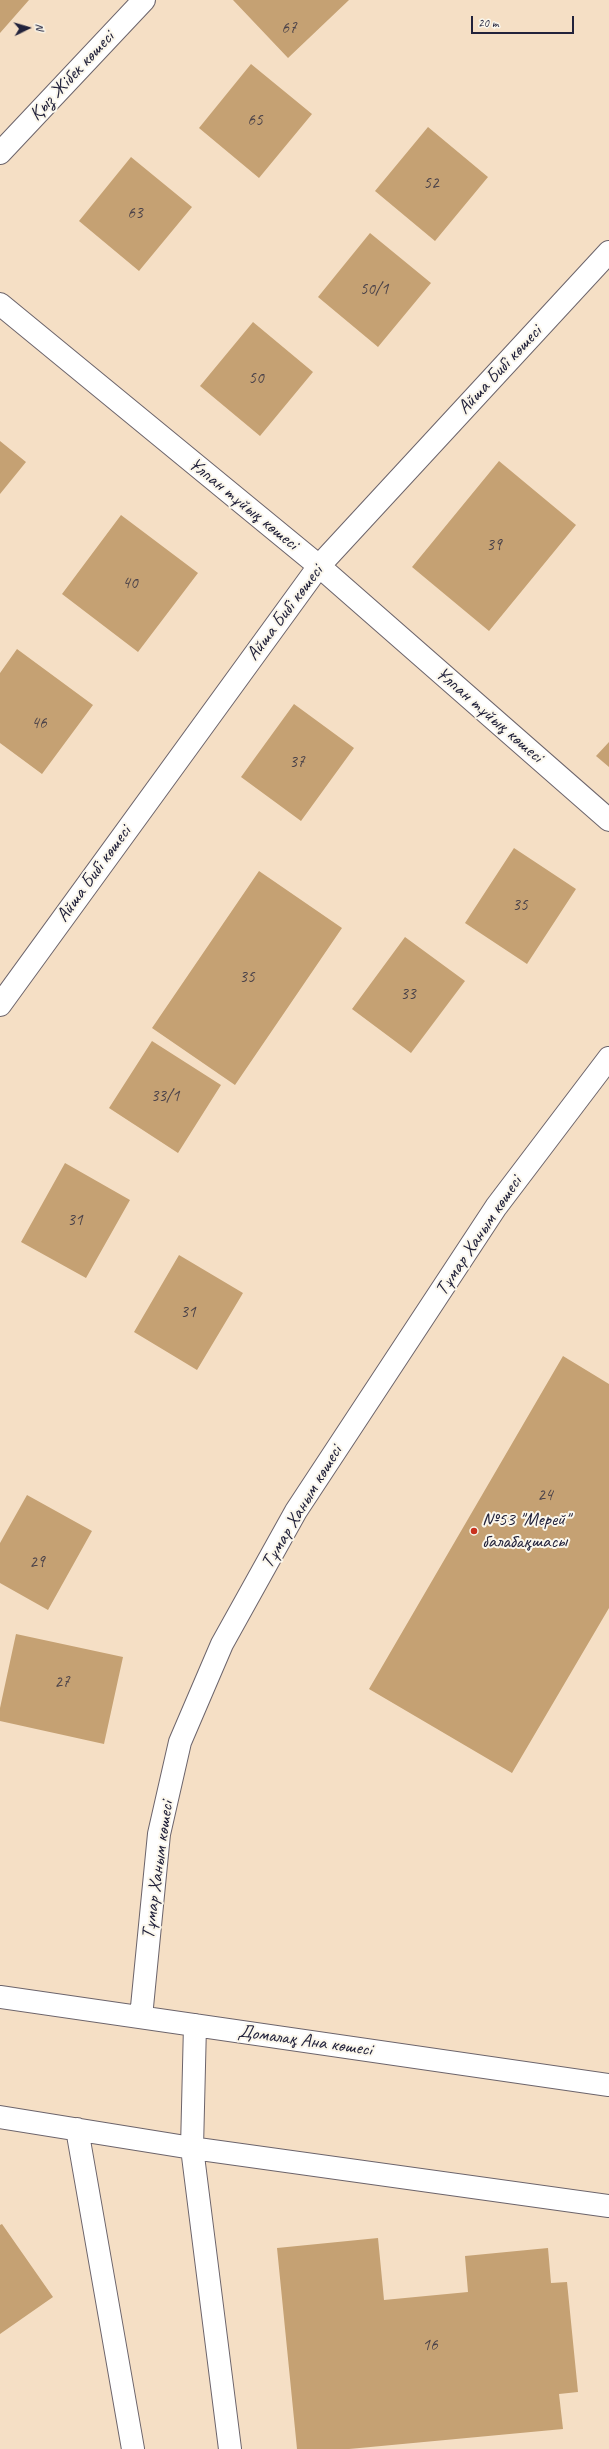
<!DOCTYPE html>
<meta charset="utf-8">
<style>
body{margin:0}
#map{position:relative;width:609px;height:2449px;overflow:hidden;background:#f5dfc5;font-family:Caveat,sans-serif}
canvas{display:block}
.north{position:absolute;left:8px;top:8px;width:40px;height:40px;-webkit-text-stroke:3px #fbf7ec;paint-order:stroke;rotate:85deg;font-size:11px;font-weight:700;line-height:16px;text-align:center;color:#22223b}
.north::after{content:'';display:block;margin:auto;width:14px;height:18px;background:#22223b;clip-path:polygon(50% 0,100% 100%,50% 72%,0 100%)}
.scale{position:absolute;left:471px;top:16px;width:103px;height:18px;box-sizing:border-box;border:2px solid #22223b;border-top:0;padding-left:5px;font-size:12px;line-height:14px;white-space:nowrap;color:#22223b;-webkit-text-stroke:3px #fbf7ec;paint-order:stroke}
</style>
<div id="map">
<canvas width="609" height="2449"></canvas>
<div class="north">N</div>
<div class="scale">20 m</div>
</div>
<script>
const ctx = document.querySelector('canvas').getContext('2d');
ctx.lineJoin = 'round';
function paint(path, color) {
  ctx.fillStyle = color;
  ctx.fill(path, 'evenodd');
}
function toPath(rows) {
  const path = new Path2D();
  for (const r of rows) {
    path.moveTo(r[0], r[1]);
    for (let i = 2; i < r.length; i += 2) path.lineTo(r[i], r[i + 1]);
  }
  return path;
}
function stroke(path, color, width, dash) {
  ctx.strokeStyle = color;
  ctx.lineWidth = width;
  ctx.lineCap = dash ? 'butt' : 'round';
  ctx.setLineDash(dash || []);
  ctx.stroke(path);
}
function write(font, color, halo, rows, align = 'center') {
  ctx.font = font + ' Caveat,sans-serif';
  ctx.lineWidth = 4;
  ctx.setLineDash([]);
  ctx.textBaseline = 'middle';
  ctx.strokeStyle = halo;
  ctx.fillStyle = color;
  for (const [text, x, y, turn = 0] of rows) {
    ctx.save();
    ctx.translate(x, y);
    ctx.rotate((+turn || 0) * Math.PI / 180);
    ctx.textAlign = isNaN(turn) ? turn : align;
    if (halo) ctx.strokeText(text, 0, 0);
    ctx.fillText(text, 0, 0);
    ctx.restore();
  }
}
paint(toPath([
 [0,0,29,0,0,33],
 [233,0,349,0,288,58],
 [251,64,312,114,259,178,199,128],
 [428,127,488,177,435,241,375,191],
 [131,157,192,207,139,271,79,221],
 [370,233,431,283,378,347,318,297],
 [253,322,313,372,260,436,200,386],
 [0,441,26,462,0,494],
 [499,461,576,525,489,631,412,567],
 [121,515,198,573,138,652,62,594],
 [17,649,93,705,42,774,0,743,0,673],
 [294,704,354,748,301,821,241,777],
 [609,742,609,767,596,756],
 [514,848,576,889,527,964,465,923],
 [259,871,342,928,235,1085,152,1028],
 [405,937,465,981,411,1053,352,1009],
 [152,1041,221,1085,178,1153,109,1108],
 [65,1163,130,1200,86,1278,21,1242],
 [179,1255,243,1293,197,1370,134,1332],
 [563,1356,609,1384,609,1608,512,1773,369,1689],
 [27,1495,92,1531,48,1610,0,1583,0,1543],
 [16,1634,123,1657,104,1744,0,1721,0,1708],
 [2,2224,53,2297,0,2334,0,2225],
 [378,2238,384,2300,468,2292,465,2256,548,2248,551,2283,567,2282,578,2392,559,2394,563,2429,349,2449,297,2449,277,2248]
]), '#c5a173');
const minor = toPath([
 [0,153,144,0],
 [0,304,319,566,609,820],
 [0,1005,319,566,609,252],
 [0,1997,609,2085],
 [141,2017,159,1834,180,1742,222,1644,296,1511,496,1207,609,1058],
 [195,2025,192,2148,230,2449],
 [0,2117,192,2148,609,2206],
 [77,2129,133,2449]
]);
stroke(minor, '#6c646b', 24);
stroke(minor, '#fff', 22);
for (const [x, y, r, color] of [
 [474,1531,4,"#c8321e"]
]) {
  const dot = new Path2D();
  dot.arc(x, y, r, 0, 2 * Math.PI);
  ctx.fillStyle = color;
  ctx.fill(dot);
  stroke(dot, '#fbf7ec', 1.5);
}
write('17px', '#4b4249', null, [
 ["67",289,29],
 ["65",255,121],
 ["52",431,184],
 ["63",135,214],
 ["50/1",374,290],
 ["50",256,379],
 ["39",494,546],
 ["40",130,584],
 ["46",39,724],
 ["37",297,763],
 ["35",520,906],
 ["35",247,978],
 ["33",408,995],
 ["33/1",165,1097],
 ["31",75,1221],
 ["31",188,1313],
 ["24",545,1496],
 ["29",37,1563],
 ["27",62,1683],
 ["16",430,2346]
]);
write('19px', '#22223b', '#fbf7ec', [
 ["Қыз Жібек көшесі",72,76,-47],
 ["Айша Бибі көшесі",500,370,-47],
 ["Ұлпан тұйық көшесі",243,504,39],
 ["Айша Бибі көшесі",285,613,-53],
 ["Ұлпан тұйық көшесі",489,715,41],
 ["Айша Бибі көшесі",94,874,-54],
 ["Тұмар Ханым көшесі",479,1236,-56],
 ["Тұмар Ханым көшесі",302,1507,-59],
 ["Тұмар Ханым көшесі",158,1870,-82],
 ["Домалақ Ана көшесі",305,2041,8]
]);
write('19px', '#22223b', '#fbf7ec', [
 ["№53 \"Мерей\"",482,1520],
 ["балабақшасы",482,1542]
], 'left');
</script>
